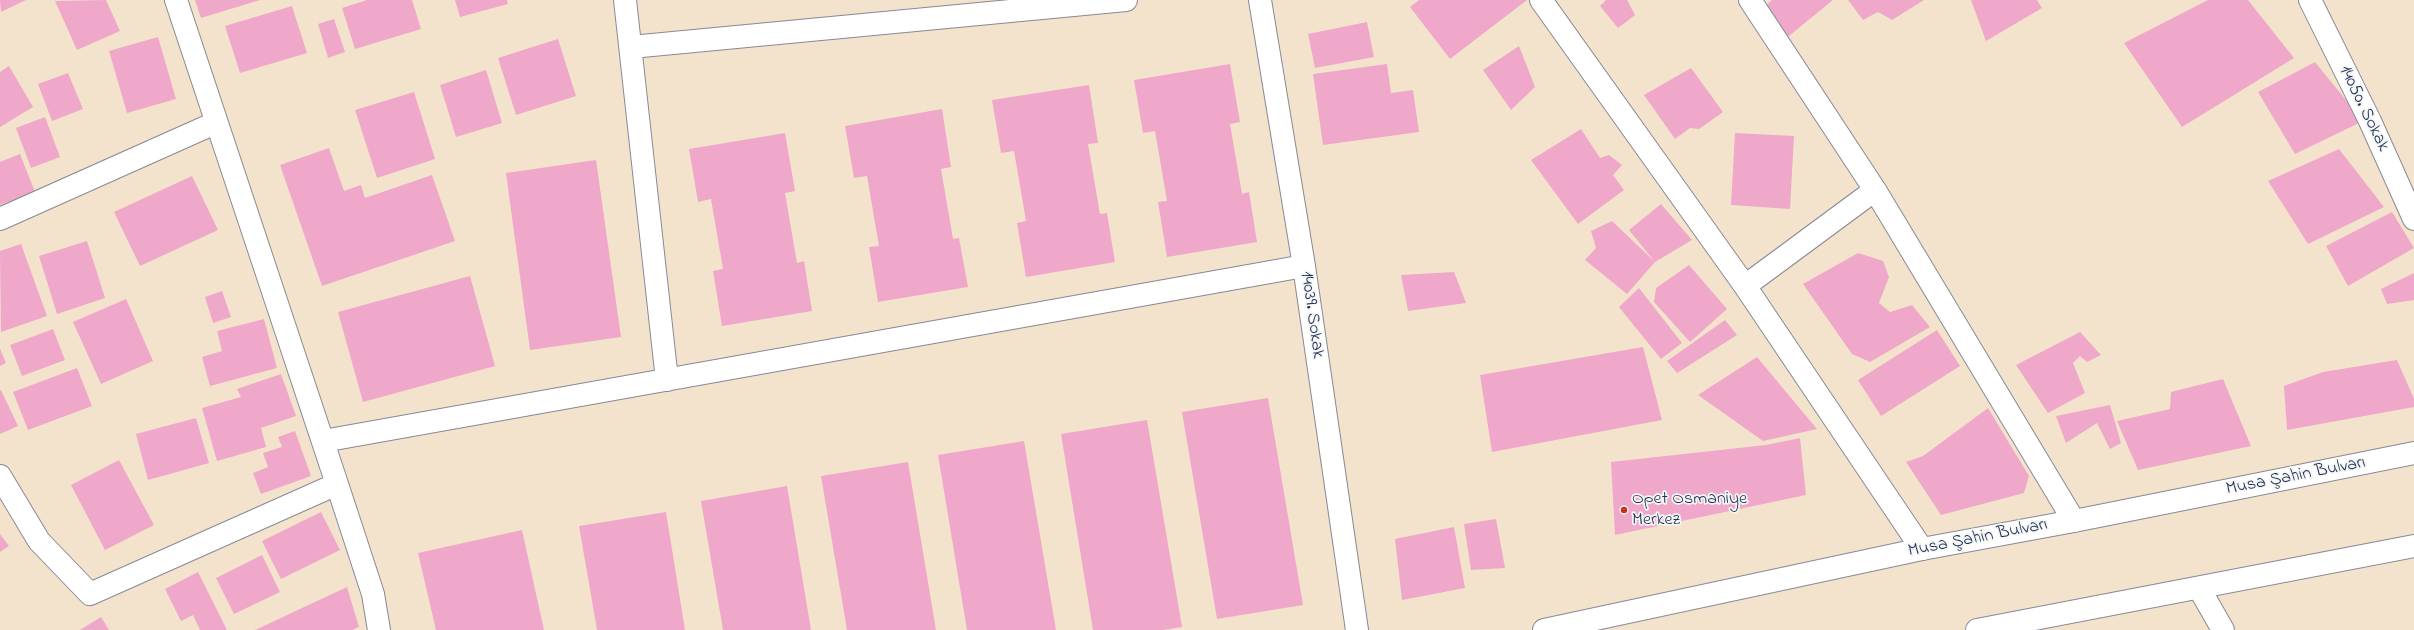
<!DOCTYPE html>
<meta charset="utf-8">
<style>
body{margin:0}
canvas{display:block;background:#f3e3cc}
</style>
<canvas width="2414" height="630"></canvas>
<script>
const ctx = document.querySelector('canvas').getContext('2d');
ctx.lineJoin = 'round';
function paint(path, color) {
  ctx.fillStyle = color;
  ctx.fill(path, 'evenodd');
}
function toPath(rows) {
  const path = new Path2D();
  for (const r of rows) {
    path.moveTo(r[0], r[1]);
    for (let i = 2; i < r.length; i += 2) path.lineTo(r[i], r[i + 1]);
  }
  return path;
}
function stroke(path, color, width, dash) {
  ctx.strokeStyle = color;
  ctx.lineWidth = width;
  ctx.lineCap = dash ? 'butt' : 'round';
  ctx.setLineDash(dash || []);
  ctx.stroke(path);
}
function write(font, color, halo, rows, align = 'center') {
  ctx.font = font + ' "Indie Flower",sans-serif';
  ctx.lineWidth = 3.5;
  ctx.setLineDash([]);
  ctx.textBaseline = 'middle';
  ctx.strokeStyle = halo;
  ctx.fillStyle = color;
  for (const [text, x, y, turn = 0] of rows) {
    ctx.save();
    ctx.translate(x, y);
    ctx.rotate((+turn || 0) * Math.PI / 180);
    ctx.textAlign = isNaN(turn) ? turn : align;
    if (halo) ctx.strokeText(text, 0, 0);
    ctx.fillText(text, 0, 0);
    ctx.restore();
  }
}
paint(toPath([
 [0,0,26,0,1,12],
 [106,0,120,31,77,50,55,1],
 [195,0,260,0,201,18],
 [367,0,412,0,421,29,355,49,342,8],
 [455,0,507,0,508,4,460,17],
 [1419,0,1527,0,1450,59,1410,7],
 [1606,0,1627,0,1635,15,1618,28,1600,6],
 [1772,0,1833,0,1784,40,1764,7],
 [1848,0,1924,0,1892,20,1878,12,1863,20],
 [1971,0,2037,0,2042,8,1986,41],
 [2208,0,2248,0,2294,58,2182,127,2124,43],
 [292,6,307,53,240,73,225,26],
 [334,19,345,52,328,58,318,24],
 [1367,22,1374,57,1315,68,1308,34],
 [158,37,176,99,127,113,109,51],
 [558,39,576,96,516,115,498,58],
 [1519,46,1535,87,1511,110,1483,70],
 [2315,62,2363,121,2295,154,2258,92],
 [1230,64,1240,122,1230,124,1242,194,1249,192,1257,242,1167,257,1158,202,1167,201,1155,131,1143,133,1134,80],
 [1387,64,1391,93,1413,90,1419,132,1323,145,1313,74],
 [9,66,33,107,0,127,0,72],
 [1691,68,1723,112,1699,129,1690,128,1675,139,1644,95],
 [486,70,502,123,456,137,440,85],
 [68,73,83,109,52,121,38,84],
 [1089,85,1098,143,1088,144,1100,214,1107,213,1115,262,1026,277,1017,223,1026,221,1014,151,1001,153,992,100],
 [414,92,435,159,377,178,355,110],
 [942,109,951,167,941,169,953,239,959,238,968,287,878,302,869,247,879,246,867,176,854,178,845,126],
 [45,117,60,157,31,168,16,128],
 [1581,129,1600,158,1609,155,1622,165,1613,175,1624,190,1578,224,1531,160],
 [785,133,795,191,785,193,797,263,804,261,812,311,722,326,713,271,723,269,711,199,698,202,689,149],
 [1735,133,1794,136,1790,209,1731,205],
 [329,148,344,191,361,185,365,198,432,175,455,241,322,286,280,165],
 [2339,149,2384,207,2308,244,2268,181],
 [20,154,35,192,0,205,0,162],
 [596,160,621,337,530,350,506,173],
 [192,176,218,230,140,266,114,212],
 [1661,204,1692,240,1655,262,1629,230],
 [2392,212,2414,248,2348,286,2326,246],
 [1612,221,1655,262,1627,294,1585,260,1596,248,1591,231],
 [87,241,105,298,57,314,39,256],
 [21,244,47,316,1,332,0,251],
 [1858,253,1883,261,1889,277,1879,303,1890,312,1912,305,1930,327,1870,362,1852,354,1803,284],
 [1689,265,1727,309,1690,342,1654,302,1656,288],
 [1454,272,1466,303,1408,311,1401,275],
 [2414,273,2414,300,2387,304,2381,289],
 [470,276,495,366,363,402,338,312],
 [1639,288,1682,343,1661,359,1619,307],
 [222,291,231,317,213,323,205,297],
 [126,299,153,361,101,384,73,322],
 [264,319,277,368,210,386,202,357,222,351,217,331],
 [1725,320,1737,335,1677,373,1667,361],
 [53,329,65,360,22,376,10,345],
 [1937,330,1960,366,1881,416,1858,380],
 [2080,332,2101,355,2087,362,2080,356,2073,363,2085,393,2048,413,2016,365],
 [1643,347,1662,420,1492,452,1480,375],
 [0,349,6,363,0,366],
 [1757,357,1817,429,1763,441,1698,395],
 [2397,360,2414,399,2414,407,2287,430,2284,386,2323,372],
 [77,368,92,406,28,430,13,392],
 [281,374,296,416,261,428,266,447,217,461,202,408,241,397,237,389],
 [2223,379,2251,446,2138,470,2117,421,2170,409,2171,392],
 [1,390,18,426,0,434,0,391],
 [1268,398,1303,605,1217,619,1182,412],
 [2110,405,2121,443,2110,449,2097,423,2066,443,2056,416],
 [1988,408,2029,476,2024,493,1941,515,1906,462,1923,456],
 [196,418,209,463,148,480,136,434],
 [1147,420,1182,627,1163,630,1093,630,1061,434],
 [295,431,311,476,261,494,253,473,268,467,263,453,282,447,278,437],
 [1800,438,1806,495,1615,535,1611,462,1766,445],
 [1024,441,1056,630,967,630,938,455],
 [119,460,154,525,105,550,71,485],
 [908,462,936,630,847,630,821,476],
 [787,486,811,630,723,630,701,501],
 [321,512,340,550,281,579,262,541],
 [666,512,685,630,597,630,579,526],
 [1496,519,1505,568,1471,570,1464,524],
 [1454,527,1465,588,1402,600,1395,539],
 [522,530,544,630,436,630,418,553],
 [0,534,9,546,0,552],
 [262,555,280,592,234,614,216,578],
 [198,572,227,630,200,630,193,615,181,621,165,589],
 [347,587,359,627,352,630,255,630],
 [101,617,109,630,80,630]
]), '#f0a8ca');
const minor = toPath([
 [176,0,337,484,373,594,379,630],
 [625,0,667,380],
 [1260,0,1304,266,1357,630],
 [1541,0,1745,286,1922,549],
 [1750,0,1875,190,2074,521],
 [2310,0,2370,121,2414,219],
 [631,47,1126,0],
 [0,219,215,123],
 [1745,286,1875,190],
 [323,441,1304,266],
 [0,476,39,541,90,594,337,484],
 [2199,588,2223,630]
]);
const major = toPath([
 [1544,630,1922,549,2074,521,2414,453],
 [1977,630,2414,546]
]);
stroke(minor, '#878995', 24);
stroke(major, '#878995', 24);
stroke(minor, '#fff', 22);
stroke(major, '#fff', 22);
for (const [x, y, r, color] of [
 [1624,510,4,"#c8321e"]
]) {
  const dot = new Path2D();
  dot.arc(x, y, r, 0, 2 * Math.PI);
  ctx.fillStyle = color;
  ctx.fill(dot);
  stroke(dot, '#f6f6f2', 1.5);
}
write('18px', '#1b2f5e', '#f6f6f2', [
 ["14050. Sokak",2363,109,64],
 ["14039. Sokak",1311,315,82],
 ["Musa Şahin Bulvarı",2296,477,-11],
 ["Musa Şahin Bulvarı",1978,539,-11]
]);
write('18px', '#1b2f5e', '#f6f6f2', [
 ["Opet Osmaniye",1632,500],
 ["Merkez",1632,521]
], 'left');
</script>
